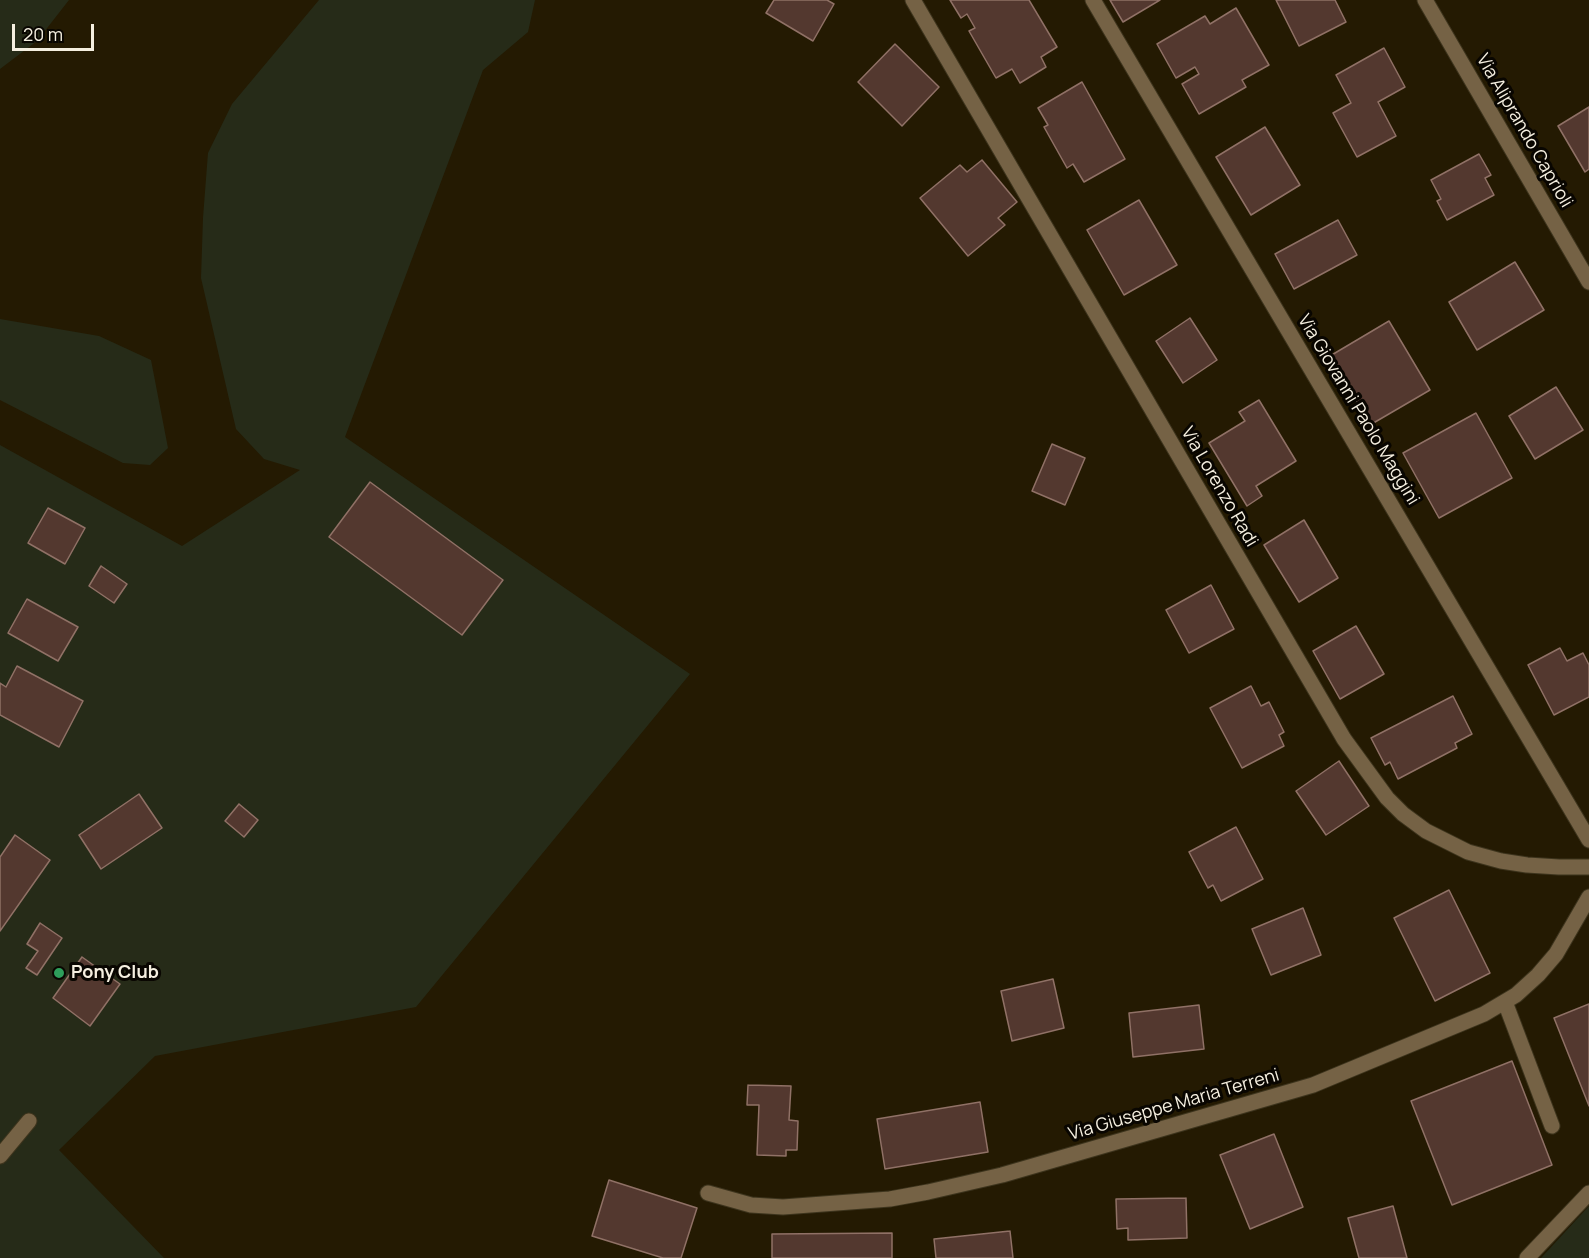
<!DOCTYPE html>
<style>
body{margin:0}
#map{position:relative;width:1589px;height:1258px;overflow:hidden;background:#241a02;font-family:Manrope,sans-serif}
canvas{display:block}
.scale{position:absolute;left:12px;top:24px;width:82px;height:27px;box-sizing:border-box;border:3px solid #f5efe0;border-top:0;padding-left:8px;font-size:18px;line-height:21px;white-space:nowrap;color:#f5efe0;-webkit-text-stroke:4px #090601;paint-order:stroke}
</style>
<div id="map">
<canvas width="1589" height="1258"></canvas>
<div class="scale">20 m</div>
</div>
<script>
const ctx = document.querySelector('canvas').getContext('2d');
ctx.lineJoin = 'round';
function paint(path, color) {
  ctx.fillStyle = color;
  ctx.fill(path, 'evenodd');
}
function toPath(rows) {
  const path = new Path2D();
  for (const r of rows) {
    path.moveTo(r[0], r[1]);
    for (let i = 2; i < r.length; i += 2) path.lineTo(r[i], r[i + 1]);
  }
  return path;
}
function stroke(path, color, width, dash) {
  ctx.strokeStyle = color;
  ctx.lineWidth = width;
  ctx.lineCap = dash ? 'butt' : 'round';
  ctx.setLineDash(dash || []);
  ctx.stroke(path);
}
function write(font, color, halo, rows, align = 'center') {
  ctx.font = font + ' Manrope,sans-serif';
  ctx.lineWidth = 6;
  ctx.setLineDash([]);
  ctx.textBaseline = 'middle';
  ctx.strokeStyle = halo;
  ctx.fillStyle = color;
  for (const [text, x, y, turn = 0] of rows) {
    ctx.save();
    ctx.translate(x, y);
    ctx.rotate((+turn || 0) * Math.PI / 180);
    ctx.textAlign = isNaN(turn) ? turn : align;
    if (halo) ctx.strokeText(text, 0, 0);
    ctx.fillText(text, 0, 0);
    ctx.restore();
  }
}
paint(toPath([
 [0,0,69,0,37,41,0,69],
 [319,0,535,0,528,32,483,70,345,437,690,674,416,1007,155,1056,59,1150,164,1258,0,1258,0,445,182,546,300,470,264,459,236,429,201,278,203,218,208,153,232,104],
 [0,319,99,336,151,360,168,448,150,465,123,463,0,400],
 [1589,1206,1589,1258,1541,1258]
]), '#262b18');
const building = toPath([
 [774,0,827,0,834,4,813,41,766,13,774,0],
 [950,0,1029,0,1057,47,1041,57,1046,67,1020,83,1012,69,996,78,969,31,975,28,967,14,961,18,950,0],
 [1110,0,1160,0,1123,22,1110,0],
 [1276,0,1335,0,1346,22,1299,46,1276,0],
 [1236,8,1269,65,1242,80,1246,87,1199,114,1182,84,1199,74,1195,67,1176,78,1157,44,1205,16,1210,24,1236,8],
 [895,44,939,87,902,126,858,82,895,44],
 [1384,48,1405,87,1378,102,1396,136,1357,157,1333,113,1351,103,1336,75,1384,48],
 [1082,82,1125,159,1084,182,1073,164,1067,168,1044,127,1048,125,1038,108,1082,82],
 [1589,107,1589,169,1585,172,1558,126,1589,107],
 [1265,127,1300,185,1251,215,1216,157,1265,127],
 [1479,154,1491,175,1485,178,1494,195,1447,220,1437,201,1441,199,1431,180,1479,154],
 [982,160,1017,202,998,218,1005,225,968,256,920,198,960,165,967,172,982,160],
 [1139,200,1177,265,1124,295,1087,230,1139,200],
 [1338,220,1357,255,1294,289,1275,254,1338,220],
 [1515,262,1544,310,1477,350,1449,302,1515,262],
 [1190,318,1217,360,1183,383,1156,341,1190,318],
 [1389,321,1430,390,1370,425,1330,356,1389,321],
 [1556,387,1583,430,1535,459,1509,416,1556,387],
 [1259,400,1296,461,1256,486,1262,496,1247,506,1209,443,1245,421,1239,412,1259,400],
 [1476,413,1512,478,1439,518,1403,453,1476,413],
 [1052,444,1085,458,1065,505,1032,491,1052,444],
 [370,482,503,580,462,635,329,537,370,482],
 [48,508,85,528,65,564,28,543,48,508],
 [1304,520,1338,578,1299,602,1264,545,1304,520],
 [101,566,127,584,114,603,89,586,101,566],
 [1211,585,1234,629,1189,653,1166,610,1211,585],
 [27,599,78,627,58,661,8,633,27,599],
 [1356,626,1384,674,1340,699,1313,651,1356,626],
 [1560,648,1567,661,1583,653,1589,665,1589,697,1554,715,1528,665,1560,648],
 [17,666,83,701,59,747,0,715,0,683,6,687,17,666],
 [1251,686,1261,706,1269,702,1284,732,1279,735,1284,746,1242,768,1210,708,1251,686],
 [1453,696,1472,734,1455,743,1457,748,1398,779,1390,762,1385,765,1371,738,1453,696],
 [1339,761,1369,806,1326,835,1296,791,1339,761],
 [139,794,162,828,101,869,79,835,139,794],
 [239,804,258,820,244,837,225,821,239,804],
 [1236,827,1263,879,1221,901,1213,885,1208,888,1189,852,1236,827],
 [15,835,50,860,0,931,0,857,15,835],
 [1449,890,1490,973,1435,1001,1394,918,1449,890],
 [1303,908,1321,955,1271,975,1252,929,1303,908],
 [40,923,62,938,37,975,26,968,38,951,27,944,40,923],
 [82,957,120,984,90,1026,53,998,82,957],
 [1053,979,1064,1028,1012,1041,1001,991,1053,979],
 [1589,1004,1589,1106,1554,1018,1589,1004],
 [1199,1005,1204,1049,1133,1057,1129,1013,1199,1005],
 [1512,1061,1552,1165,1452,1205,1411,1101,1512,1061],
 [748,1085,791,1086,789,1120,798,1121,797,1150,786,1150,786,1156,757,1155,759,1105,747,1105,748,1085],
 [980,1102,988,1152,885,1169,877,1119,980,1102],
 [1274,1134,1303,1207,1250,1229,1220,1155,1274,1134],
 [609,1180,697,1208,681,1258,663,1258,592,1236,609,1180],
 [1186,1198,1187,1238,1128,1240,1128,1228,1117,1229,1116,1199,1186,1198],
 [1393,1206,1407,1258,1359,1258,1348,1218,1393,1206],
 [1010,1231,1013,1258,936,1258,934,1239,1010,1231],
 [892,1233,892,1258,772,1258,772,1234,892,1233]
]);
paint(building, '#53382f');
stroke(building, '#907166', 1.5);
const minor = toPath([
 [913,0,1344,739,1387,798,1403,814,1426,831,1468,852,1501,861,1527,865,1559,867,1589,867],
 [1093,0,1589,840],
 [1425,0,1589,282],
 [1505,1002,1552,1126],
 [0,1156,29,1121],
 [708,1193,751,1205,783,1207,890,1199,928,1192,1002,1175,1313,1085,1484,1014,1516,995,1538,975,1556,954,1589,897],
 [1527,1258,1589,1193]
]);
stroke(minor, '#3d341d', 17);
stroke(minor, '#756245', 15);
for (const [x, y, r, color] of [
 [59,973,6,"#2e9e5b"]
]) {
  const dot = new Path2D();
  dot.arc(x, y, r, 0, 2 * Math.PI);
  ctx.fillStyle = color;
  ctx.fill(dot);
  stroke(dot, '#090601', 2);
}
write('18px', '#f5efe0', '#090601', [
 ["Via Aliprando Caprioli",1524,131,60],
 ["Via Giovanni Paolo Maggini",1358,410,59],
 ["Via Lorenzo Radi",1219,487,60],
 ["Via Giuseppe Maria Terreni",1174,1105,-16]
]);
write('bold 18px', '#f5efe0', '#090601', [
 ["Pony Club",71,973]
], 'left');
</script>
